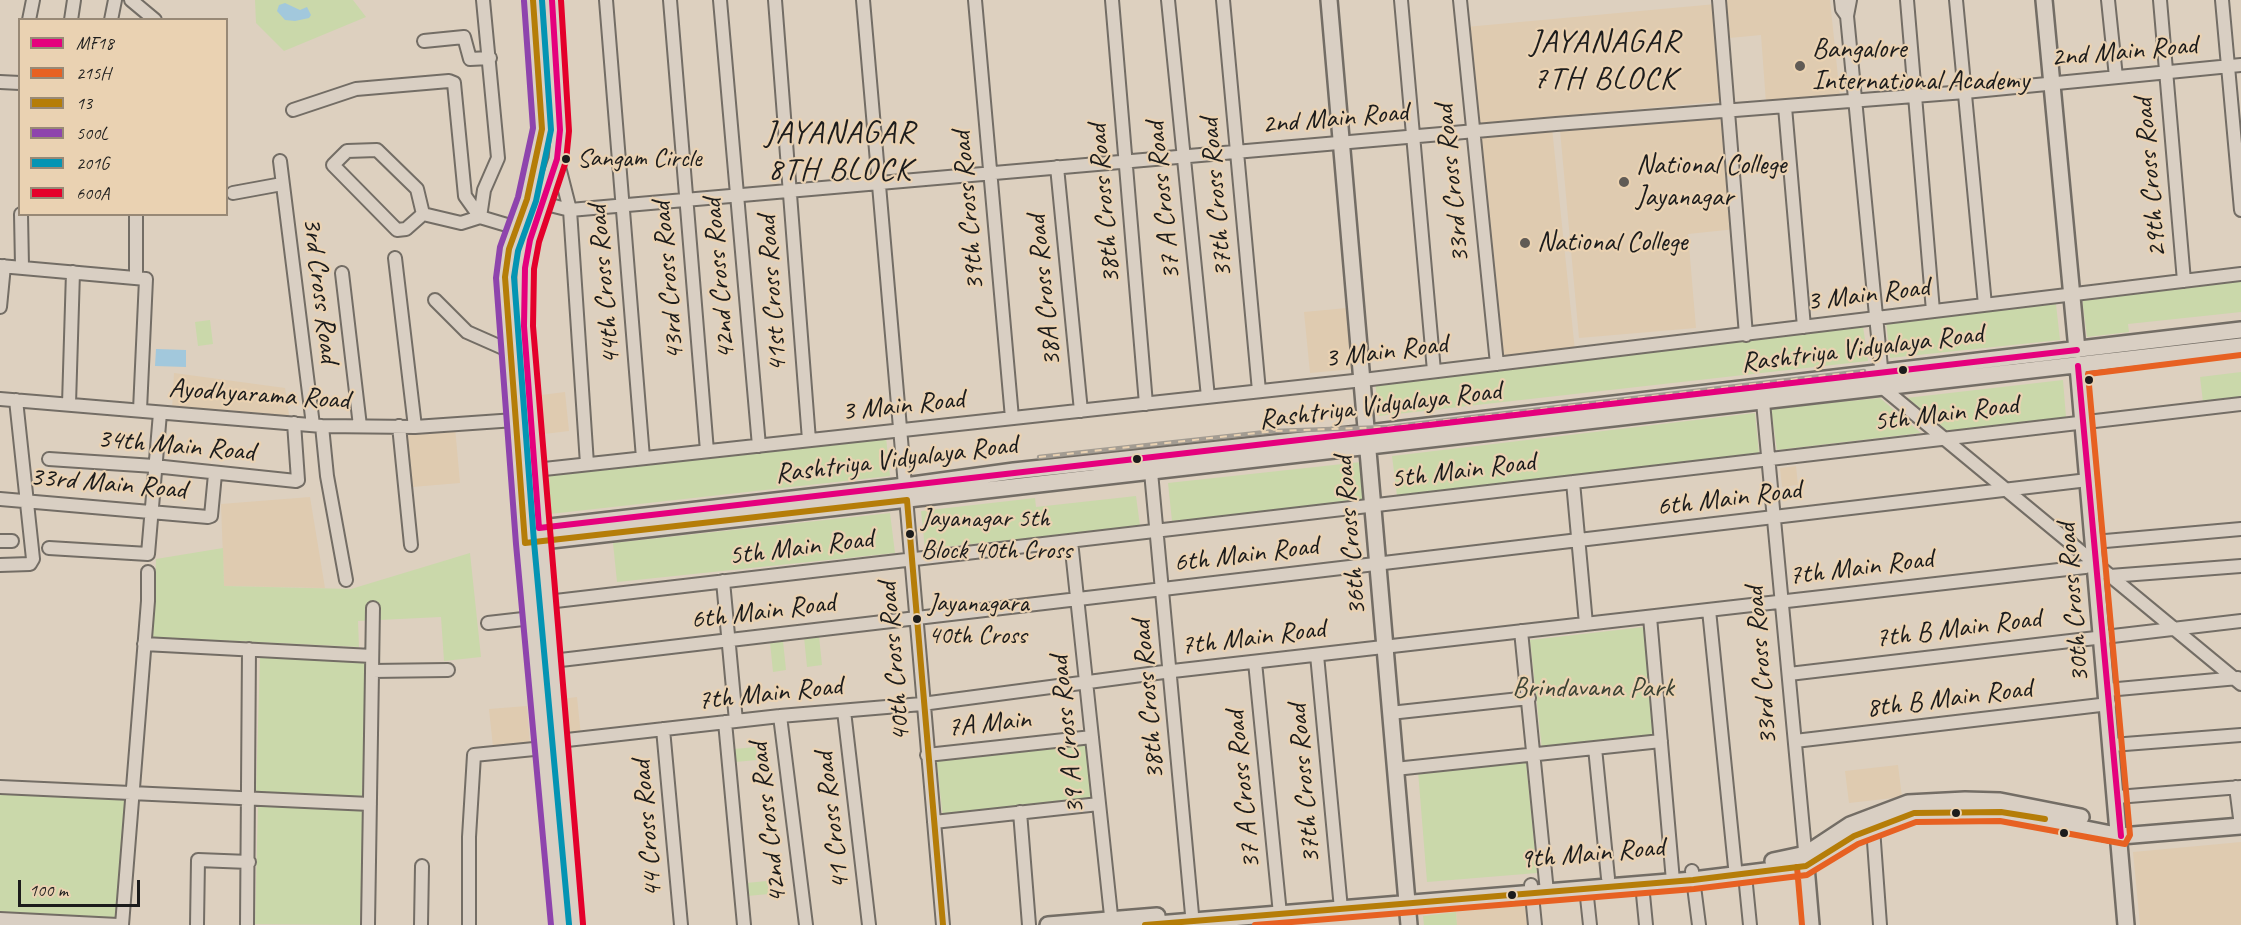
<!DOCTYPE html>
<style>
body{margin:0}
#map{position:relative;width:2241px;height:925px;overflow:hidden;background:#ddd0bf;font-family:Caveat,sans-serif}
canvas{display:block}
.legend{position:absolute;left:18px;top:18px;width:210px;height:198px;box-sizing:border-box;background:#ead2b2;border:2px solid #988976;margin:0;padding:8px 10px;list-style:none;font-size:18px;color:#1c1c1c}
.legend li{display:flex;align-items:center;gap:12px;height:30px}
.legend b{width:30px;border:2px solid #988976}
.scale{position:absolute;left:18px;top:880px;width:122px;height:27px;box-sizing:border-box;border:3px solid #1c1c1c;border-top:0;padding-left:8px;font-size:18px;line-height:21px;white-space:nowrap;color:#1c1c1c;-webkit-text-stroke:4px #ead2b2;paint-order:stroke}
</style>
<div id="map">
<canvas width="2241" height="925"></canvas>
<ul class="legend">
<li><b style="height:8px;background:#e5007d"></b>MF18</li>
<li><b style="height:8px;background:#e76122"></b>215H</li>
<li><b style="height:8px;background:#b57d08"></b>13</li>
<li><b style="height:8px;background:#8e44ad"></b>500L</li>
<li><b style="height:8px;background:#0494b3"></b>201G</li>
<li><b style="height:8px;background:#e4002b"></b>600A</li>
</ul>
<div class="scale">100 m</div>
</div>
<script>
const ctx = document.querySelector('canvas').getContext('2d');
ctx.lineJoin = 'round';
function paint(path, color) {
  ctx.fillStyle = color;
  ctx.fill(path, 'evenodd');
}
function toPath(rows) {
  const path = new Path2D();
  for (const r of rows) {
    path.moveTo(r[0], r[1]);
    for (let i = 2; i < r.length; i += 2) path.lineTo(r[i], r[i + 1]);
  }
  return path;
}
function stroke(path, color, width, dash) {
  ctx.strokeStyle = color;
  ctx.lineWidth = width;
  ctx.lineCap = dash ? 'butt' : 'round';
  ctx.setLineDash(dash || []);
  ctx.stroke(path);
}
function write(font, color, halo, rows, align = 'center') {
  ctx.font = font + ' Caveat,sans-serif';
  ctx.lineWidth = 4.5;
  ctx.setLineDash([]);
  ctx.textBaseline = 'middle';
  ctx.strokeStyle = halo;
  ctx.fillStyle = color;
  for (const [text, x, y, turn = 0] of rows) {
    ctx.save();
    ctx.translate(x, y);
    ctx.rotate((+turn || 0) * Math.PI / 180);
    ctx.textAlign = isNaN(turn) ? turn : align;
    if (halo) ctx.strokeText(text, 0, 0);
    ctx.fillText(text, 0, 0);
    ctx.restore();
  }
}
paint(toPath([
 [1725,0,1830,0,1840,96,1766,103,1761,35,1729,38],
 [1716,4,1725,101,1475,124,1466,27],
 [1726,115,1736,229,1688,234,1696,328,1579,338,1560,130],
 [1552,128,1575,351,1499,359,1476,136],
 [1347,308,1353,369,1310,373,1304,312],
 [174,373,285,388,290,421,172,410],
 [565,392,569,431,544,434,541,395],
 [455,427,460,483,412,487,407,431],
 [1796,466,1798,485,1782,487,1780,468],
 [310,497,325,588,224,586,221,504],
 [577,697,581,736,565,737,561,699],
 [527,706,530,744,493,747,489,709],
 [1898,765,1902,797,1849,803,1845,771],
 [2241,842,2241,925,2140,925,2133,852],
 [1528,905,1531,925,1457,925,1456,912]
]), '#dfcbb0');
paint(toPath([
 [255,0,353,0,366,17,284,51,256,23],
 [2241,280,2241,312,2128,324,2129,332,2087,337,2082,298],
 [2056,304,2060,340,1890,358,1886,321],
 [210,320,213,344,198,346,195,322],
 [1863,326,1868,361,1379,416,1375,381],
 [2241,372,2241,398,2203,402,2200,377],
 [2063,380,2066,417,1948,431,1906,398],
 [1880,398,1921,433,1777,450,1771,409],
 [1755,413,1759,453,1397,496,1392,456],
 [886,437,890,476,550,514,546,475],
 [1361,462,1365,501,1172,521,1168,483],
 [1136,496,1140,526,925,549,921,511,1035,498,1036,507],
 [890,513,895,553,617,582,613,543],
 [223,548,224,586,351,589,470,553,481,657,444,661,441,617,358,621,359,647,153,637,156,559],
 [1644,627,1656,738,1542,750,1530,640],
 [819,636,822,665,807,667,804,637],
 [783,641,786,670,773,672,770,642],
 [260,657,366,660,362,797,256,794],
 [1088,740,1095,802,943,819,936,756],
 [756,747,757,760,735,762,734,749],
 [1526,761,1537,873,1427,882,1418,771],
 [0,794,129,800,120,919,0,914],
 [258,805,363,808,360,925,255,924],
 [767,881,769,894,747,896,746,883],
 [1456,912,1457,925,1424,925,1423,916]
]), '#cad8aa');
paint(toPath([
 [285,3,300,10,307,7,311,15,309,18,295,21,285,20,277,11,279,5],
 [156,349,186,350,186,367,155,366]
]), '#a2c8dc');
const minor = toPath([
 [131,0,155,20],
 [483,0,498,158,484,190,480,217,517,228],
 [606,0,643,458],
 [670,0,707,451],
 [720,0,759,446],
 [775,0,809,440],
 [863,0,943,925],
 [975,0,1012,418],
 [1112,0,1146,404],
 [1168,0,1208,397],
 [1223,0,1259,391],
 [1401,0,1434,371],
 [1460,0,1497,364],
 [1719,0,1746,335],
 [1841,0,1842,9,1847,16],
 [1850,0,1847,16,1883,388,2241,684],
 [1907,0,1933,311],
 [1956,0,1985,305],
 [2108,0,2116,77],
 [2160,0,2184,281],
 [2222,0,2241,210],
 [29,20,33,0],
 [71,20,74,0],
 [111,20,115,0],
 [424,41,464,37,470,59,490,58],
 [0,82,20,83],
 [1785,107,1804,327],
 [293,110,356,89,449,81,454,83,465,196,480,217,461,223,423,214,406,229,397,230,333,165,347,151,377,150,417,189,423,214],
 [557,159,570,210,587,464],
 [280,161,313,425],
 [1057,167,1081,411],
 [233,193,282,184],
 [534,201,570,210,1556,124,1965,92,2241,65],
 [21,214,22,266],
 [136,214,136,278],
 [395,258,415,427],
 [0,266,146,279,140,410],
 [342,273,360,426],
 [435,300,467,332,510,351],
 [0,307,4,266],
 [0,399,322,426,415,427,515,420],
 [1763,402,1806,861],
 [69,404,73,272],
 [322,426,327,476,346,580],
 [399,426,411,545],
 [49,459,154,466,296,481,298,480,294,423],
 [535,470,1363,380,2241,274],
 [1151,472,1193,925],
 [1573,482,1586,624],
 [0,499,208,517,211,516,215,474],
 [0,541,12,541],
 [1071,541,1112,925],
 [2094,542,2241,529],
 [49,548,148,554,160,413],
 [0,565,30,564,33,559,16,400],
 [2110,576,2241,566],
 [723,581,736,721],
 [547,602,2241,404],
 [1709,610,1735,867],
 [1650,617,1673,881],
 [488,623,532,618],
 [1521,631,1547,892],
 [144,644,372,656],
 [1317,655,1341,909],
 [552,661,2088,480],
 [1255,662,1280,914],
 [372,671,448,670],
 [1789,674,2241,621],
 [2107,690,2238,678],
 [844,711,869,925],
 [1390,713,1529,698],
 [780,716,806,925],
 [725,722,744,925],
 [663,729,681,925],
 [558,741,780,716,922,704,1164,672,2085,567,2096,563],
 [1795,741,2109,704],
 [2112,745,2241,735],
 [1595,748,1608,878],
 [927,755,1092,737],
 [1395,769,1661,741],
 [0,787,370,804],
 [2236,787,2241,826],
 [2117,797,2241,787],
 [1020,812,1029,925],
 [934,822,1099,804],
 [1873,828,1880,925],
 [1692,871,1699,925],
 [1745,875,1750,925],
 [1642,884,1646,925],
 [1531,885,1535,925],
 [1586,888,1590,925],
 [0,919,118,925],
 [122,925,148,601,148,572],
 [197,925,198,860,249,862],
 [247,925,249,649],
 [368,925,373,608],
 [421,925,422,866],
 [469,925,469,837,474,755,544,748]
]);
const major = toPath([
 [533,0,542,129,527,199,509,249,505,277,525,543,560,925],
 [552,0,560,130,557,159,530,240,525,268,524,326,574,925],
 [1329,0,1409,925],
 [2044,0,2077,350],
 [2078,366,2126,925],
 [524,530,905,486,1014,471,1368,433,2241,330],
 [525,543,2241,346],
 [1773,861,1806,854,1850,825,1908,803,1965,800,2000,801,2081,817],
 [1806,866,1811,925],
 [1048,925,1157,916],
 [1145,925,1693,880,1806,866,1854,836,1914,813,2001,812,2121,836,2241,826]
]);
stroke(minor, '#736d65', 16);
stroke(major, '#736d65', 20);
stroke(minor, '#d9cfc3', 12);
stroke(major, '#d9cfc3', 15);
const rail = toPath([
 [1039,457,1275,431,1388,427,1864,371]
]);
stroke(rail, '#a39c92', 4.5);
stroke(rail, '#ead2b2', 2, [7]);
stroke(toPath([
 [552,0,560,130,557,159,530,240,525,268,524,326,539,528,2077,350],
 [2078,366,2121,836]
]), '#e5007d', 6);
stroke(toPath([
 [1797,867,1802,925],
 [1255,925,1694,889,1807,875,1858,844,1916,822,2000,821,2125,844,2130,835,2088,374,2241,355]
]), '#e76122', 6);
stroke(toPath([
 [533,0,542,129,527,199,509,249,505,277,525,543,907,500,943,925],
 [1145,925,1693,880,1806,866,1854,836,1914,813,2001,812,2045,819]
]), '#b57d08', 6);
stroke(toPath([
 [524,1,533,128,518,197,500,247,496,278,516,544,551,925]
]), '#8e44ad', 6);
stroke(toPath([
 [542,0,551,130,536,201,518,251,514,277,534,542,569,924]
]), '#0494b3', 6);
stroke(toPath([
 [561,0,569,131,566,161,539,242,534,269,533,326,583,924]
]), '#e4002b', 6);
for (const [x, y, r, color] of [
 [1800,66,6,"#605b55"],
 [566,159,5,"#1c1c1c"],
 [1624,182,6,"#605b55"],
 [1525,243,6,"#605b55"],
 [1903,370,5,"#1c1c1c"],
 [2089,380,5,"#1c1c1c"],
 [1137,459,5,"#1c1c1c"],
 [910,534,5,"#1c1c1c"],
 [917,619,5,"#1c1c1c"],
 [1956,813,5,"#1c1c1c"],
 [2064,833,5,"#1c1c1c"],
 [1512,895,5,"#1c1c1c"]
]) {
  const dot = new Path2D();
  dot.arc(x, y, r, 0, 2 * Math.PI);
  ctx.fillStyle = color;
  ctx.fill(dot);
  stroke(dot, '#ead2b2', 2);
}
write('26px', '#1c1c1c', '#ead2b2', [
 ["Sangam Circle",577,159],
 ["Jayanagar 5th",921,519],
 ["Block 40th Cross",921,551],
 ["Jayanagara",928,604],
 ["40th Cross",928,636]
], 'left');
write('28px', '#1c1c1c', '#ead2b2', [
 ["Bangalore",1812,50],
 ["International Academy",1812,82],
 ["National College",1636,166],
 ["Jayanagar",1636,198],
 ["National College",1537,243]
], 'left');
write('28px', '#1c1c1c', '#ead2b2', [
 ["2nd Main Road",2124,52,-5],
 ["2nd Main Road",1335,119,-5],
 ["29th Cross Road",2151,178,-95],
 ["33rd Cross Road",1453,184,-96],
 ["37th Cross Road",1217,198,-95],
 ["37 A Cross Road",1164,201,-96],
 ["38th Cross Road",1105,204,-95],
 ["39th Cross Road",969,211,-95],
 ["42nd Cross Road",720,279,-95],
 ["43rd Cross Road",669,281,-95],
 ["44th Cross Road",605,285,-95],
 ["3rd Cross Road",320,290,83],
 ["38A Cross Road",1045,291,-96],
 ["41st Cross Road",773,294,-94],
 ["3 Main Road",1868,295,-7],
 ["Rashtriya Vidyalaya Road",1862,349,-7],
 ["3 Main Road",1386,352,-7],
 ["Ayodhyarama Road",259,395,4],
 ["3 Main Road",903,406,-6],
 ["Rashtriya Vidyalaya Road",1380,406,-7],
 ["5th Main Road",1946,414,-7],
 ["34th Main Road",176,446,5],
 ["Rashtriya Vidyalaya Road",896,460,-7],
 ["5th Main Road",1463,471,-7],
 ["33rd Main Road",108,484,5],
 ["6th Main Road",1729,499,-7],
 ["36th Cross Road",1351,536,-95],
 ["5th Main Road",801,548,-7],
 ["6th Main Road",1246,555,-7],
 ["7th Main Road",1861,568,-7],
 ["30th Cross Road",2074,603,-95],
 ["6th Main Road",763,612,-7],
 ["7th B Main Road",1958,629,-7],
 ["7th Main Road",1253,638,-7],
 ["40th Cross Road",895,662,-95],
 ["33rd Cross Road",1762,666,-95],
 ["7th Main Road",770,694,-6],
 ["8th B Main Road",1949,699,-7],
 ["38th Cross Road",1149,700,-95],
 ["7A Main",989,724,-6],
 ["39 A Cross Road",1068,735,-96],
 ["37th Cross Road",1305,784,-95],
 ["37 A Cross Road",1244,790,-96],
 ["41 Cross Road",833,821,-97],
 ["42nd Cross Road",769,823,-97],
 ["44 Cross Road",648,829,-95],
 ["9th Main Road",1592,854,-5]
]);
write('28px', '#3c4335', '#ead2b2', [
 ["Brindavana Park",1593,689]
]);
ctx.letterSpacing = '1.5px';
write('32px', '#1c1c1c', '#ead2b2', [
 ["JAYANAGAR",1605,43],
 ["7TH BLOCK",1605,80],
 ["JAYANAGAR",840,134],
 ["8TH BLOCK",840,171]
]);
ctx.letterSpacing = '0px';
</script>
